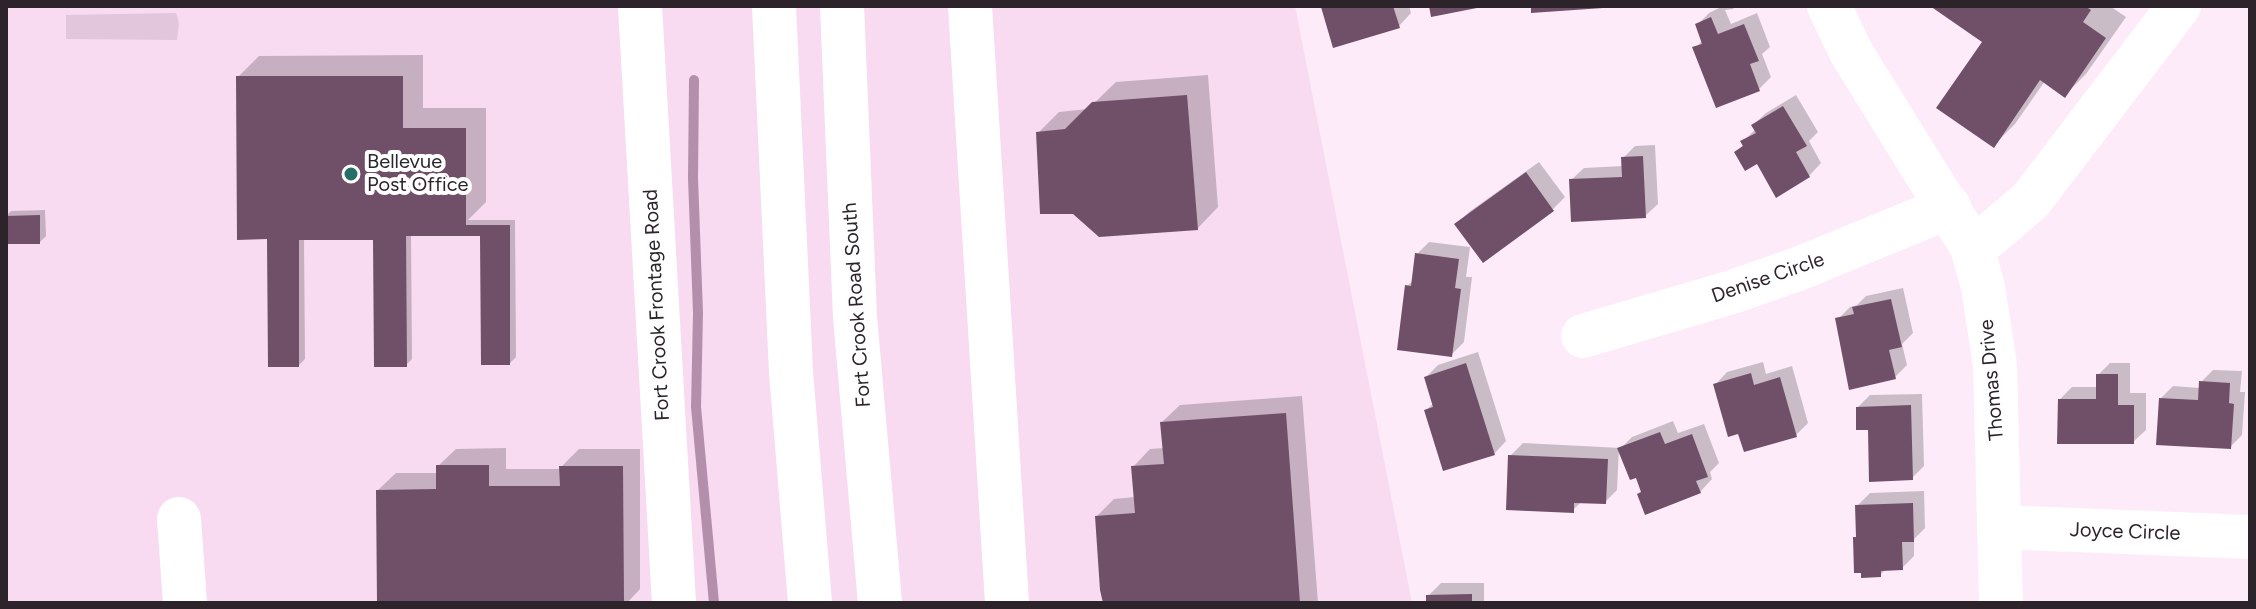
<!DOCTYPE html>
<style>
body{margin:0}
#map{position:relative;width:2256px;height:609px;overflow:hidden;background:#fdebf9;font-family:Figtree,sans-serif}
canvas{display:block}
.frame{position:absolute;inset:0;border:8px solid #2c242a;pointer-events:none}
</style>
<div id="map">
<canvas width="2256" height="609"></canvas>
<div class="frame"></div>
</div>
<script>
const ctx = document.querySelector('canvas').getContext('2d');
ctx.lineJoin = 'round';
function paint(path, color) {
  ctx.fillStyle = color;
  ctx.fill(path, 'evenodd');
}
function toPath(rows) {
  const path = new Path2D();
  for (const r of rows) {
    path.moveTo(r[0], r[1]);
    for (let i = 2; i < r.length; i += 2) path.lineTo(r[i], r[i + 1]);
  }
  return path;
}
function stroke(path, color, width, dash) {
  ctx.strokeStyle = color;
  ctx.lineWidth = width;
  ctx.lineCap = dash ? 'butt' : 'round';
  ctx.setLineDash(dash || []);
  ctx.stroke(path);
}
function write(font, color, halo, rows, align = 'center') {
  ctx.font = font + ' Figtree,sans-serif';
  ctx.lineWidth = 8;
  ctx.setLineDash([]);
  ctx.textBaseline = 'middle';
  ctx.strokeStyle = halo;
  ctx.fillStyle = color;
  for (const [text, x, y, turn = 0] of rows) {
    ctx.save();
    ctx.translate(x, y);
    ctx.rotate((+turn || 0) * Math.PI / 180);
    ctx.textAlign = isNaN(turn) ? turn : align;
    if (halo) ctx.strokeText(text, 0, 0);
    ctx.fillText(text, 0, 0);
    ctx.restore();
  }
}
paint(toPath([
 [6,6,1295,6,1412,603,6,603]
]), '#f8dbf1');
paint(toPath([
 [176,13,179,23,177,40,66,39,66,15]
]), '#e2c6dc');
paint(toPath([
 [1325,6,1409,6,1411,13,1399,26,1323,8],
 [1719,6,1736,6,1733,9,1725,10,1731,24,1757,13,1770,47,1762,54,1771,77,1759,89,1695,48,1703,40,1697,25,1709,13,1719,8],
 [1933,6,2110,6,2126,17,2086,74,2065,95,2045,81,2015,124,1994,145,1985,41],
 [423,55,423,108,486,108,486,202,468,220,515,220,516,357,510,363,482,234,411,234,412,359,406,365,375,238,304,238,305,359,299,365,269,237,238,77,259,56],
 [1208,75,1218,207,1198,228,1038,133,1059,112,1088,109,1116,82],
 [1796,95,1818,132,1809,141,1821,163,1809,176,1758,162,1736,152,1744,144,1742,142,1756,129,1753,125,1766,113],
 [1655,145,1658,204,1645,216,1571,180,1584,168,1623,166,1623,158,1635,146],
 [1539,162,1565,197,1553,209,1457,224,1469,212],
 [45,210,46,236,40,242,6,242,6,216,11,211],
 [1429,242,1470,247,1466,277,1472,277,1464,342,1451,355,1407,286,1414,280,1417,254],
 [1903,288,1913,333,1902,344,1907,365,1895,377,1838,319,1850,307,1857,305,1866,296],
 [1478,352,1506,441,1494,454,1426,410,1434,403,1426,377,1438,365],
 [1763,362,1766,374,1792,366,1808,423,1796,435,1740,431,1715,385,1727,372],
 [2110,363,2130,363,2130,393,2146,393,2146,430,2133,442,2060,399,2072,387,2098,387,2098,375],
 [2213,370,2242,371,2240,392,2245,392,2242,435,2230,447,2161,398,2173,386,2200,388,2201,382],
 [1922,394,1924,466,1912,478,1858,407,1870,395],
 [1302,396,1318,603,1105,603,1097,516,1114,499,1135,497,1133,467,1150,449,1164,448,1162,422,1180,405],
 [1673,421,1678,433,1704,424,1719,463,1710,472,1712,479,1700,492,1643,490,1619,448,1617,490,1605,502,1582,501,1573,510,1510,456,1523,443,1621,448,1632,437],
 [506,448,506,469,561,469,561,467,579,449,640,449,640,589,627,603,379,603,378,490,396,473,438,473,438,466,456,449],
 [1924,491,1925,528,1914,539,1914,556,1902,568,1886,569,1880,575,1855,538,1858,534,1857,506,1870,493],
 [1441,583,1484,583,1484,603,1428,603,1428,596]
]), '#0003');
stroke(toPath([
 [694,80,693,178,698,313,696,407,714,603]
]), '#b38fac', 10);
paint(toPath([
 [1325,6,1393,6,1400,28,1333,48,1321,7],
 [1429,6,1482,6,1482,7,1431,17],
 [1531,6,1603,6,1603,8,1531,13],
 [1930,6,2085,6,2091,10,2083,22,2106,38,2065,98,2040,80,1994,148,1936,108,1982,42],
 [1711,17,1718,34,1744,24,1759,61,1750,64,1760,91,1716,108,1692,47,1702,44,1695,24],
 [236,76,403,76,403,128,466,128,466,225,510,225,510,365,481,365,480,236,406,236,407,367,374,367,373,240,299,240,299,367,268,367,267,239,237,240],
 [1187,95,1198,230,1099,237,1073,214,1040,214,1036,132,1065,129,1092,102],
 [1783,106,1807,146,1796,152,1810,177,1776,198,1757,164,1745,171,1734,152,1743,146,1740,141,1756,133,1751,125],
 [1643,156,1646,218,1571,222,1569,179,1622,177,1621,157],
 [1526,172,1554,211,1483,263,1454,224],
 [40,215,40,244,6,244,6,216],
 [1415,253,1459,259,1455,288,1461,289,1452,357,1397,350,1405,285,1411,286],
 [1891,299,1902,347,1889,350,1896,379,1849,390,1835,318,1854,314,1852,307],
 [1466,363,1495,455,1443,471,1424,410,1433,407,1424,377],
 [1751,373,1754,385,1780,377,1797,437,1744,452,1738,434,1728,437,1713,384],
 [2096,374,2118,374,2118,405,2134,405,2134,444,2057,444,2058,399,2096,399],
 [2199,381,2230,383,2229,403,2234,404,2231,449,2156,445,2159,398,2198,400],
 [1911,405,1913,480,1869,482,1868,430,1856,430,1856,407],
 [1286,413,1300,603,1103,603,1100,590,1095,516,1135,513,1131,466,1164,464,1160,422],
 [1660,432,1665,444,1692,434,1708,477,1696,481,1701,493,1645,515,1637,494,1641,492,1636,478,1630,480,1617,448],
 [1508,455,1608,459,1606,504,1574,503,1574,513,1506,510],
 [436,465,489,465,489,486,560,486,559,466,623,466,624,603,377,603,376,490,436,489],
 [1913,503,1914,542,1902,542,1903,570,1881,571,1881,577,1861,578,1861,573,1854,573,1853,537,1856,537,1855,505],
 [1472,594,1472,603,1426,603,1426,595]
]), '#704f69');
stroke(toPath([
 [640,6,674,603],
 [970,6,1007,603],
 [1829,6,1852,54,1972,247,1983,287,1995,365,2001,603],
 [1972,247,1989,236,2031,200,2179,6],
 [1583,336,1732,292,1798,269,1949,207],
 [179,519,185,603],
 [2000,527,2250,537]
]), '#fff', 44);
stroke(toPath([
 [774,6,791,372,810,603],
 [842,6,855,317,880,603]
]), '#fff', 44);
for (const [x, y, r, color] of [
 [351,174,8,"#276f66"]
]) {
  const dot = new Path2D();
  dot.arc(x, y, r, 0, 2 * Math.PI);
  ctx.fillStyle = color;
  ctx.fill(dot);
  stroke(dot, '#fefefe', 3);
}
write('20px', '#2c242a', '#fefefe', [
 ["Bellevue",367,162],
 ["Post Office",367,185]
], 'left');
write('20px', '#2c242a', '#fefefe', [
 ["Denise Circle",1768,278,-19],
 ["Fort Crook Frontage Road",657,305,-93],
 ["Fort Crook Road South",857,305,-94],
 ["Thomas Drive",1992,380,-95],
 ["Joyce Circle",2125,532,2]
]);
</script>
